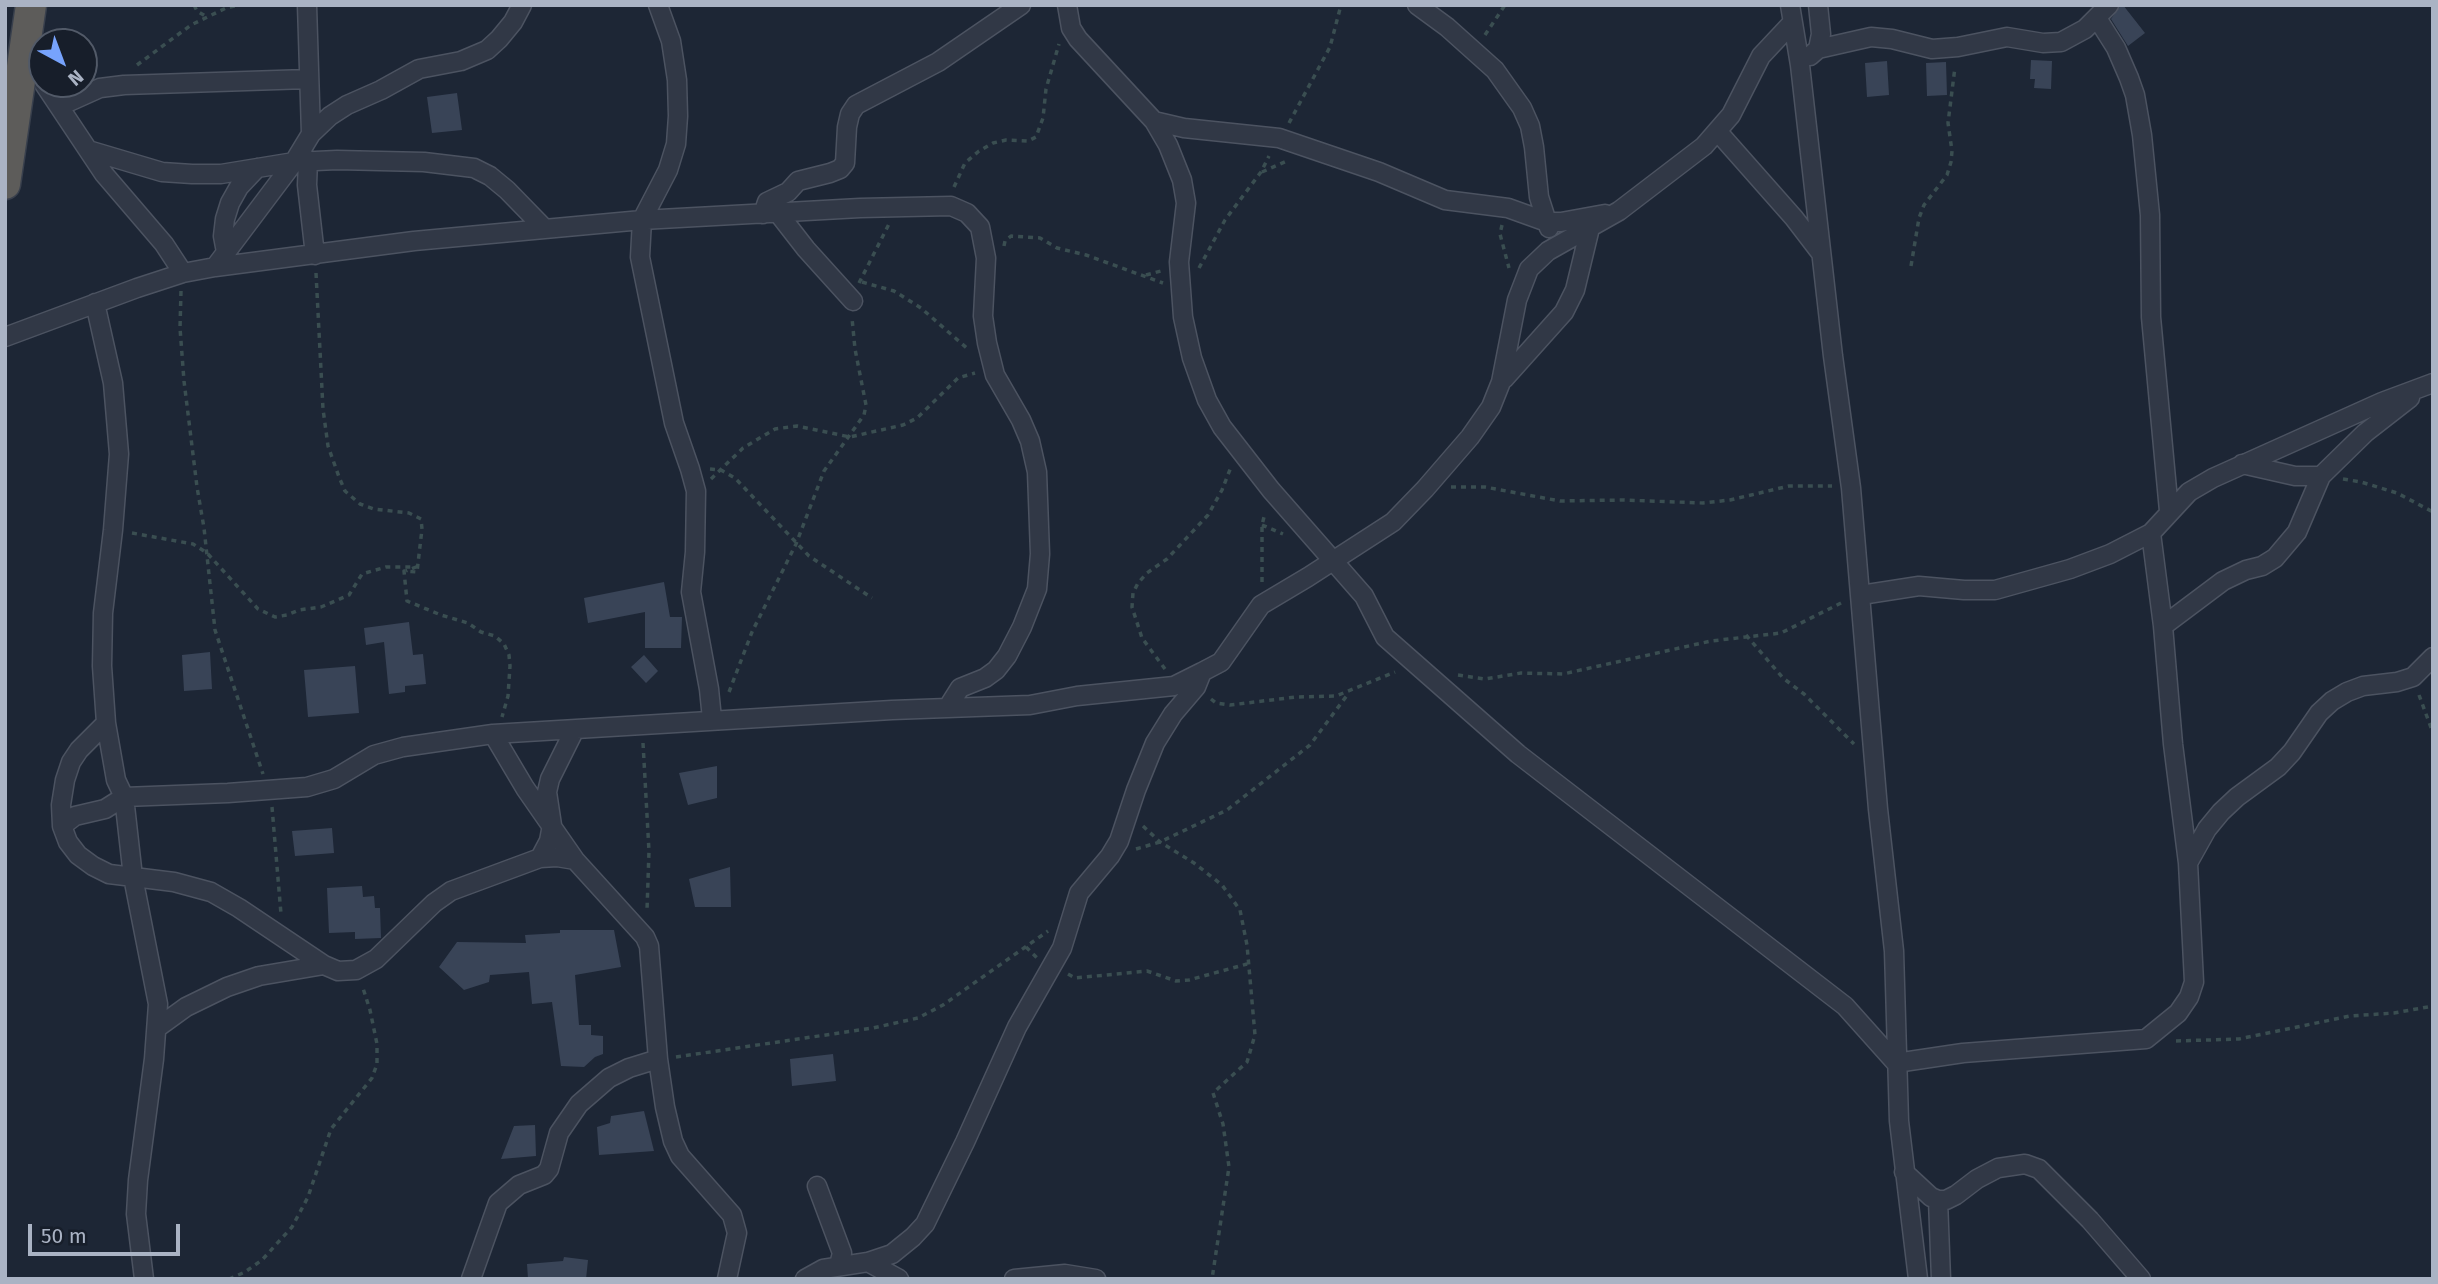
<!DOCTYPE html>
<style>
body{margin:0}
#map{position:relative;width:2438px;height:1284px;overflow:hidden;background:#1d2635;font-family:"Fira Sans",sans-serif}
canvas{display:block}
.frame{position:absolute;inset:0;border:7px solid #aab3c4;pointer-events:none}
.north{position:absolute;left:28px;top:28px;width:70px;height:70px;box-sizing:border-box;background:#171e2a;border:2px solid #525a68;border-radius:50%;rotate:139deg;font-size:19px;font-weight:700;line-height:28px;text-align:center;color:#aab3c4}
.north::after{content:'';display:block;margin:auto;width:24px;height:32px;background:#77a3fc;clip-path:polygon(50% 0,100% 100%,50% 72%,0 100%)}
.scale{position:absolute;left:28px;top:1224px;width:152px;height:32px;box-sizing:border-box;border:4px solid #aab3c4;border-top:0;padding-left:9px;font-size:21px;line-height:24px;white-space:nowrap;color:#aab3c4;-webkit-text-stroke:5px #171e2a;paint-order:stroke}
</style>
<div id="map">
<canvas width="2438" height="1284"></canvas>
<div class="frame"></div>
<div class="north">N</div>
<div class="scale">50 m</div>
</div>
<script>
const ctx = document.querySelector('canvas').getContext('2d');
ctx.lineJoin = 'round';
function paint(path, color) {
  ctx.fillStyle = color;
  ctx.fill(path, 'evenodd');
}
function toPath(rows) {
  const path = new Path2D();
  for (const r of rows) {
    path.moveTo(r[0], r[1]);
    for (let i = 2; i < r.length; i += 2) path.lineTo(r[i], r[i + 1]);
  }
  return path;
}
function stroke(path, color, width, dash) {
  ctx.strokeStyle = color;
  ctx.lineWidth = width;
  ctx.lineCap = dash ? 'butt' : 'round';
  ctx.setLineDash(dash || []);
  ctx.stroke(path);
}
paint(toPath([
 [2123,5,2145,33,2128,46,2111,19,2120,6],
 [2031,60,2052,61,2051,89,2034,88,2035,79,2030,79],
 [1887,61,1889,95,1867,97,1865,63],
 [1946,62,1947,95,1927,96,1926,63],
 [457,93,462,130,432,133,427,97],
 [664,582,670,617,682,617,681,648,645,648,645,612,588,623,584,598],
 [409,622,413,655,423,654,426,684,405,686,405,692,389,694,384,642,366,645,364,628],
 [210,652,212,689,184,691,182,655],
 [644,655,658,671,646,683,631,667],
 [355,666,359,713,308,717,304,670],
 [717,766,717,798,688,805,679,773],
 [332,828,334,853,295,856,292,831],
 [730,867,731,907,695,907,689,879],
 [362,886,363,897,374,896,375,908,380,908,381,938,355,939,355,932,329,933,327,888],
 [560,930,614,930,621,967,575,975,579,1025,591,1025,591,1035,603,1036,603,1054,595,1057,584,1067,561,1066,552,1002,532,1004,529,972,490,975,489,982,464,990,439,967,457,942,526,943,525,935,560,933],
 [833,1054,836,1081,792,1086,790,1059],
 [644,1111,654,1151,599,1155,597,1127,610,1123,611,1116],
 [535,1125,536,1156,501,1159,514,1126],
 [564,1257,588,1260,586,1279,528,1279,527,1264,563,1261]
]), '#394457');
const minor = toPath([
 [658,5,671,41,677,80,678,116,676,144,668,170,642,220,640,257,674,423,690,469,696,491,695,552,691,592,709,689,712,719,716,720],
 [1067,5,1071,28,1078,39,1154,121,1168,145,1182,180,1186,203,1179,262,1183,317,1192,358,1207,400,1222,427,1271,490,1364,596,1385,637,1518,754,1845,1006,1896,1063,1963,1053,2146,1039,2178,1013,2189,997,2194,982,2188,863,2173,744,2163,626,2151,533],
 [1417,5,1447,27,1495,70,1522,108,1530,126,1534,147,1539,197,1549,228],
 [1790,5,1800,65,1833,356,1851,488,1878,809,1894,951,1899,1121,1918,1279],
 [2097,18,2116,48,2129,78,2135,95,2142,135,2150,215,2151,317,2169,511],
 [1818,49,1871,37,1892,39,1932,49,1958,47,2007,37,2043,43,2061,42,2085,29,2109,5],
 [1810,56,1818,49,1821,34,1818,5],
 [44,84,104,174,164,244,183,273],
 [60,106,100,88,124,85,308,79],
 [1154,121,1184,128,1279,138,1379,172,1445,200,1508,208,1547,222,1561,222,1605,214],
 [1718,132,1794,218,1820,252],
 [311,134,330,116,347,105,381,90,419,69,461,61,487,50,499,39,513,22,522,5],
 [88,150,162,172,192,174,221,174,294,162,337,160,424,162,474,168,490,176,507,190,545,229],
 [308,160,307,185,315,255],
 [778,213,806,249,853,301],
 [763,214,767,202,788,192,798,181,830,173,840,169,845,163,847,127,850,114,856,105,938,62,1021,5],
 [226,252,223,236,225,219,230,203,239,187,257,168],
 [215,267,294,162,311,134,307,5],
 [95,303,113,383,119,454,113,530,103,613,102,666,106,723,116,780,124,797,133,877,158,1004,154,1059,138,1180,136,1214,144,1279],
 [5,337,137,288,183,273,215,267,414,241,642,220,860,208,951,206,967,213,980,227,986,258,983,316,987,343,995,375,1021,420,1030,441,1037,472,1040,554,1037,589,1022,627,1007,656,996,670,985,678,960,688,948,707],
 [1504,379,1564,312,1575,290,1590,228],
 [2242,464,2295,476,2321,476],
 [1861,595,1919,586,1964,590,1995,590,2070,569,2110,554,2151,533,2189,492,2213,478,2382,402,2433,383],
 [2163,626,2223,581,2246,570,2262,566,2275,558,2297,532,2321,476,2365,433,2410,398],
 [106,723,79,750,71,762,65,780,61,805,62,826,68,842,78,855,93,866,109,874,174,882,211,892,239,908,324,965,338,971,356,970,376,959,434,903,451,891,540,858,557,857,575,860],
 [493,734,525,788,575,860,645,937,649,946,658,1059,665,1107,673,1141,680,1156,732,1215,737,1233,727,1279],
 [62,826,75,816,105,809,124,797,228,793,307,787,334,779,374,755,403,747,493,734,892,710,1030,705,1077,696,1174,686,1202,672],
 [540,858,549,841,552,825,547,792,550,779,574,731],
 [2188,863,2207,829,2221,812,2237,797,2278,767,2292,752,2319,713,2332,701,2347,692,2363,686,2397,682,2413,677,2433,657],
 [157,1028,186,1007,227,987,259,976,324,965],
 [1904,1172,1931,1197,1938,1200,1946,1200,1956,1195,1977,1179,1998,1168,2025,1164,2039,1169,2090,1220,2141,1279],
 [817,1186,842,1253,839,1265],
 [1938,1200,1941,1279],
 [868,1262,899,1279],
 [471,1279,498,1203,519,1185,544,1175,549,1169,559,1133,579,1104,609,1078,629,1068,658,1059],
 [805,1279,823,1269,868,1262,892,1254,913,1237,925,1224,965,1142,1017,1027,1062,948,1079,893,1110,856,1119,841,1136,790,1155,743,1173,714,1196,687,1202,672,1221,662,1261,605,1308,577,1393,522,1425,489,1470,437,1491,407,1501,382,1517,300,1529,269,1548,251,1619,211,1704,146,1731,115,1761,56,1792,23],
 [1014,1279,1065,1274,1096,1279]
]);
const trunk = toPath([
 [5,184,31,5]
]);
stroke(minor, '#4c5361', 21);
stroke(trunk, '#39404d', 33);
stroke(toPath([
 [194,5,197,11,207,17],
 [1485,35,1505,5],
 [137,65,191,25,226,8,239,5],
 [1289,123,1330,47,1341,5],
 [1262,172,1287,161],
 [954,187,965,163,979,151,993,143,1006,140,1028,141,1036,137,1043,118,1046,89,1059,44],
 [1502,225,1500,234,1509,268],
 [1004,246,1005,241,1011,236,1040,238,1057,248,1086,255,1163,283],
 [1911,266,1919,218,1924,205,1947,175,1951,162,1952,151,1948,123,1955,67],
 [1199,268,1225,220,1261,172,1269,156],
 [316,273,323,409,328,446,339,477,345,491,360,504,374,509,409,513,421,519,422,529,417,572,404,571,407,601,441,615,468,623,481,632,495,636,504,644,509,655,510,666,508,696,502,717],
 [1146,275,1161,271],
 [862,282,894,291,921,308,969,350],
 [859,283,889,224],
 [181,291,180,328,184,381,197,487,204,528,215,630,263,774],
 [710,469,721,470,735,478,809,556,872,598],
 [711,479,743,448,775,429,797,426,850,437,903,425,917,418,958,378,975,373],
 [2343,479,2361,482,2397,493,2433,512],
 [1451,487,1485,487,1560,501,1623,500,1703,503,1730,500,1789,486,1832,486],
 [1262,525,1283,534],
 [132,533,193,544,207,553,258,609,275,617,287,615,299,610,321,607,349,595,362,574,386,567,416,567,406,571],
 [1262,582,1262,525,1265,513],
 [1746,635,1783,678,1804,694,1854,744],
 [1165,669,1142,638,1132,607,1133,593,1138,583,1147,573,1167,559,1208,515,1222,490,1231,467],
 [1458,675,1485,679,1521,673,1563,674,1711,641,1781,633,1843,602],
 [729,692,752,632,796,544,824,471,864,415,866,405,855,349,852,318],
 [2419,695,2433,733],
 [1211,699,1216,703,1230,705,1296,697,1336,696,1395,672],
 [643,743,649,851,647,910],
 [272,807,281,914],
 [1143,826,1160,842,1194,863,1222,885,1240,910,1247,945,1255,1035,1247,1062,1213,1093,1223,1124,1229,1167,1212,1279],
 [1136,849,1160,842,1227,810,1310,745,1348,694],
 [1026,947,1037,958],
 [1068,974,1075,978,1147,971,1176,981,1189,980,1247,964],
 [2176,1041,2239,1039,2350,1016,2394,1013,2433,1006],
 [676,1057,873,1028,918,1018,943,1005,1048,931],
 [229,1279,245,1272,262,1260,292,1227,308,1197,331,1129,372,1078,377,1064,377,1044,370,1010,362,985]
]), '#3a4e51', 3.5, [5, 5]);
stroke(minor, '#313846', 18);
stroke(trunk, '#5d5c5a', 30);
</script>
